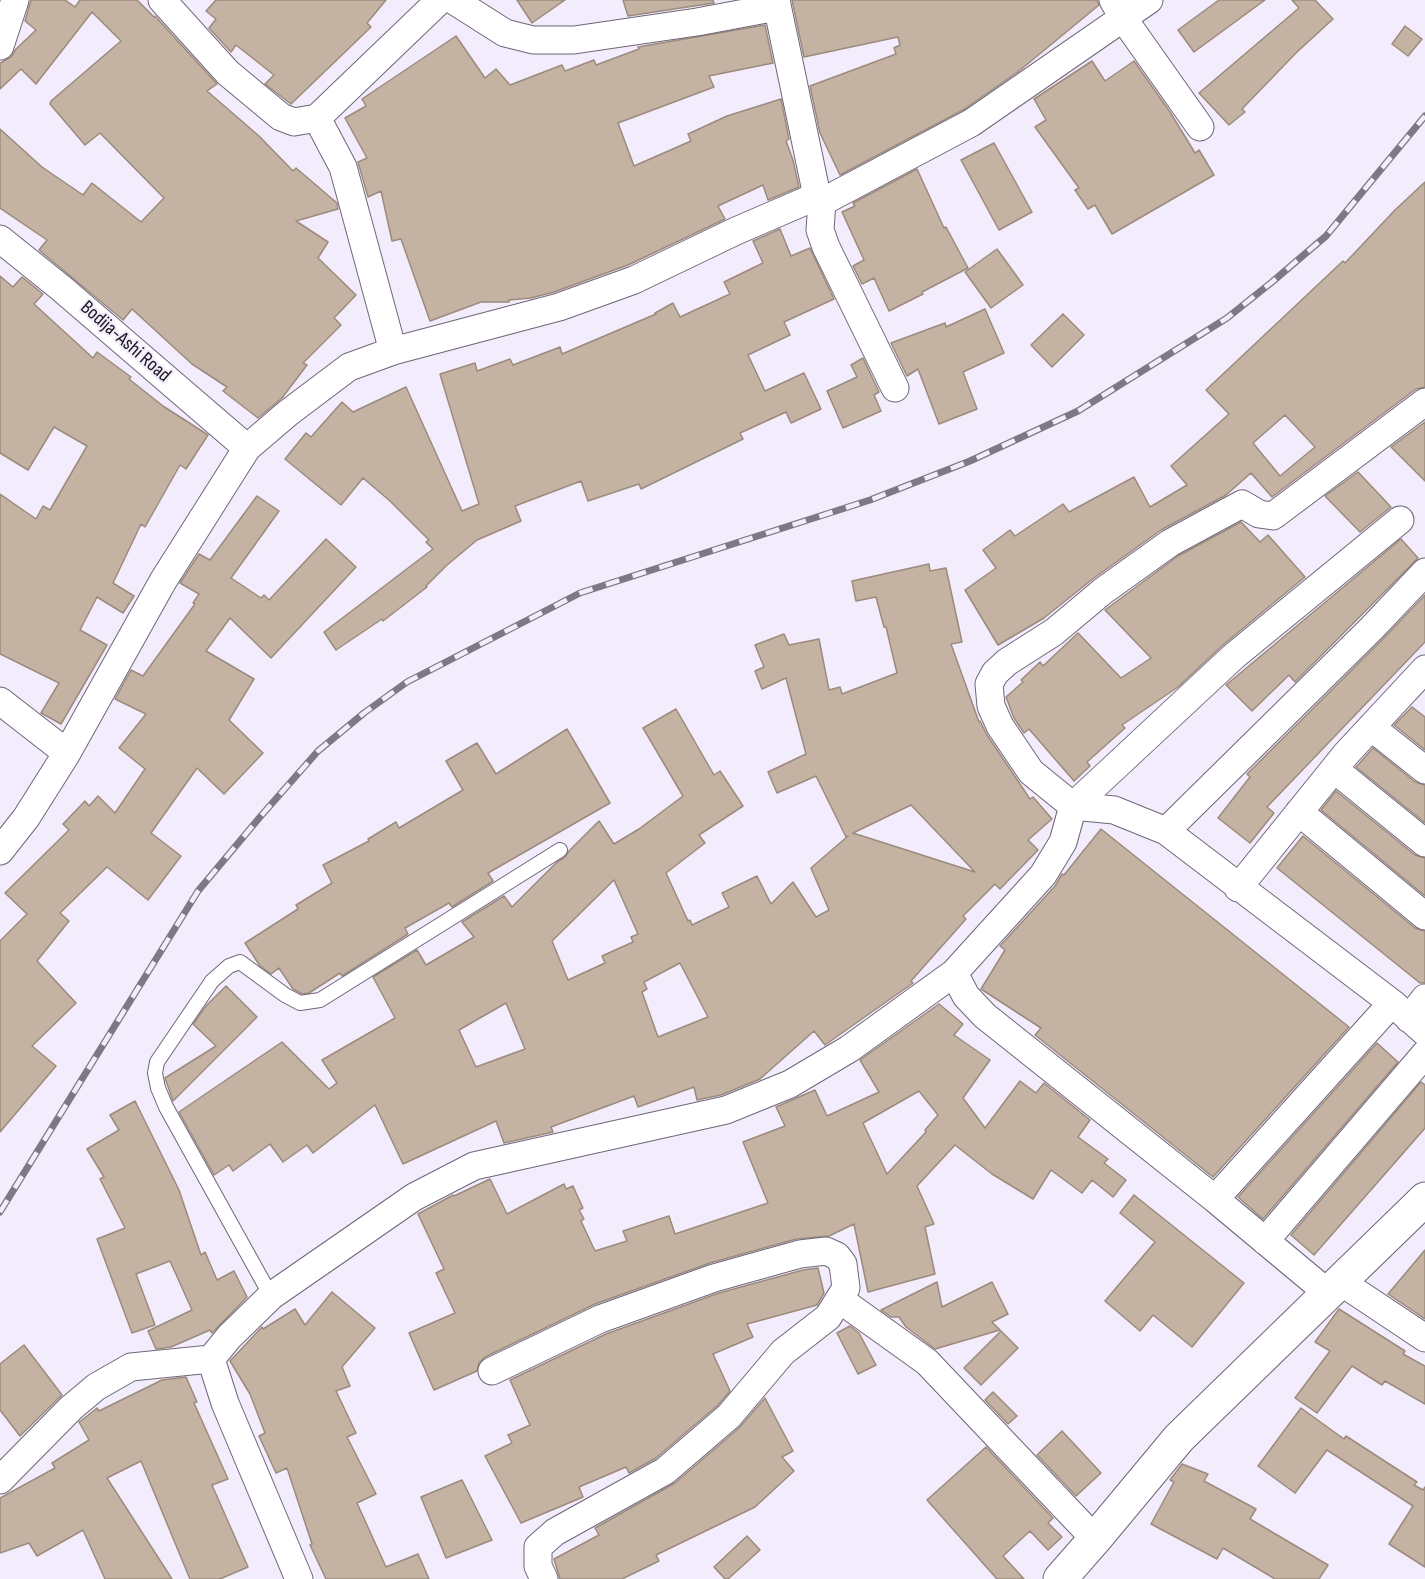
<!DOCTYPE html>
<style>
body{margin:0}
canvas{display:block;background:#f3ecfd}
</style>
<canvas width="1425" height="1579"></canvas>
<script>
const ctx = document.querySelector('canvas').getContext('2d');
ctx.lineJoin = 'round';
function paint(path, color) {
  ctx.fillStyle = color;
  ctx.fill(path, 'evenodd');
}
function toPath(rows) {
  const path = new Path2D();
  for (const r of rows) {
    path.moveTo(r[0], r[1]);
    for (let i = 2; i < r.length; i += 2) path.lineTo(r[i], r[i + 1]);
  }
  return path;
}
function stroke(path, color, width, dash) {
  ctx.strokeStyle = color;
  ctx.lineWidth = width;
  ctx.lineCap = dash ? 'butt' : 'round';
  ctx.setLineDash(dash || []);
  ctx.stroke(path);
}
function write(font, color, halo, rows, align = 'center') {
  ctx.font = font + ' "Sofia Sans Condensed",sans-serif';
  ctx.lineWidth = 4.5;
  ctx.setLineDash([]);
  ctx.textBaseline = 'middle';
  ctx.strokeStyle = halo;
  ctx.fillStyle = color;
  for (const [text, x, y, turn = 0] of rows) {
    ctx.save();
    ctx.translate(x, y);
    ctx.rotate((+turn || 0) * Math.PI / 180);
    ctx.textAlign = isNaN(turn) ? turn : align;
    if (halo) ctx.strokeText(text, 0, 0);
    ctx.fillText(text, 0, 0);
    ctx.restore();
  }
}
const building = toPath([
 [31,0,65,0,75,7,80,0,137,0,154,17,155,16,217,84,207,91,259,136,293,171,296,168,337,203,338,209,296,221,328,242,318,258,356,295,334,318,341,325,303,363,307,365,282,398,258,418,223,391,227,387,192,364,132,309,123,320,39,250,47,240,0,208,0,129,42,167,83,195,92,183,141,222,164,198,100,133,85,145,50,104,51,101,121,41,92,12,36,84,21,69,0,89,0,63,11,57,16,49,36,30,25,21,31,0],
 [216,0,386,0,367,23,371,27,291,104,265,84,274,75,236,45,231,52,209,28,216,19,206,11,216,0],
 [517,0,565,0,532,23,517,0],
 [623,0,713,0,714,3,628,16,623,0],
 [792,0,1097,0,1099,5,1019,71,963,110,840,175,820,133,810,86,896,54,894,48,900,45,898,37,804,57,792,0],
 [1219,0,1265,0,1194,52,1178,30,1219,0],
 [1292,0,1315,0,1333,19,1296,53,1242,109,1245,112,1229,125,1199,93,1299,8,1292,0],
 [765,25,773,63,709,76,714,87,618,123,634,166,691,141,688,134,727,116,781,99,789,139,786,141,793,160,799,187,768,200,763,185,718,206,725,219,628,265,554,292,531,298,509,300,509,302,481,302,430,321,401,239,392,241,381,191,368,197,358,162,367,158,345,118,366,106,362,99,456,36,485,78,496,69,510,85,562,65,565,71,594,60,596,65,639,49,638,47,765,25],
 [1405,26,1422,39,1408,56,1392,44,1405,26],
 [1092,61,1105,81,1134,61,1170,112,1195,153,1199,150,1214,175,1112,234,1095,205,1088,209,1075,190,1079,188,1035,127,1046,120,1034,99,1092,61],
 [994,143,1032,212,999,230,961,160,994,143],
 [917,169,944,228,946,227,968,268,922,292,923,294,889,311,874,278,862,284,853,266,864,260,842,212,855,206,853,203,917,169],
 [1425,182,1425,387,1416,389,1272,497,1251,473,1226,495,1161,530,1094,578,1044,618,998,645,965,590,996,568,983,550,1010,530,1015,536,1063,504,1069,512,1134,477,1150,507,1187,485,1171,466,1229,414,1206,390,1343,261,1345,263,1395,210,1425,182],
 [1285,415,1315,447,1280,476,1253,443,1285,415],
 [780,229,791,256,810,248,834,299,784,322,790,335,748,355,765,391,804,373,821,409,791,423,786,412,740,433,743,439,641,489,639,484,588,501,581,481,515,506,521,521,477,540,446,566,426,586,427,587,383,621,382,619,336,650,324,632,433,549,426,542,429,540,390,501,363,478,341,505,285,459,306,433,311,437,342,402,353,412,406,387,462,511,479,504,440,374,475,363,477,371,510,359,513,365,560,347,562,354,656,314,655,313,673,303,680,317,730,294,724,282,763,263,753,241,780,229],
 [997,249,1023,285,991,308,965,272,997,249],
 [0,276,13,287,22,277,43,294,34,304,93,358,97,352,131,377,129,379,163,406,208,435,186,469,180,465,145,527,141,524,113,583,134,596,123,613,97,597,80,630,107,645,61,724,41,713,59,683,0,654,0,494,36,519,43,506,50,510,87,446,54,427,28,470,0,453,0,276],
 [985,309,1004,353,963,372,977,409,939,424,918,369,907,376,891,343,945,323,946,327,985,309],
 [1063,314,1084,335,1052,367,1031,345,1063,314],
 [863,358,879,392,874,395,881,411,843,428,827,391,857,377,851,365,863,358],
 [1425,422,1425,481,1391,447,1425,422],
 [1358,472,1391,507,1360,532,1325,496,1358,472],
 [257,496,279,511,231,578,261,598,264,595,269,600,326,539,356,567,271,658,230,618,206,651,254,679,229,720,263,753,224,794,197,768,151,833,181,856,148,900,107,867,60,913,69,921,37,961,76,1003,32,1046,56,1066,0,1132,0,941,27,914,5,893,69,830,63,824,85,801,89,806,98,796,115,813,145,769,119,748,146,714,115,699,131,670,143,676,195,604,193,603,199,594,180,583,199,554,210,560,257,496],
 [1241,522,1260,542,1268,535,1305,577,1224,644,1178,687,1122,725,1125,728,1087,762,1090,766,1074,781,1029,729,1024,733,1014,718,1006,697,1023,682,1021,680,1040,662,1043,666,1078,633,1121,678,1151,658,1105,610,1178,556,1241,522],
 [1401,539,1418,558,1295,682,1289,675,1252,711,1226,685,1401,539],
 [929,564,930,571,946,568,962,642,951,644,979,722,980,721,987,735,1030,799,1033,797,1052,819,1028,840,1038,850,1000,889,995,884,963,916,966,919,911,981,913,983,825,1045,814,1031,760,1079,721,1095,697,1100,694,1087,638,1107,634,1096,551,1127,553,1132,504,1143,496,1121,403,1164,375,1105,313,1153,307,1145,283,1162,270,1144,233,1171,229,1165,214,1175,179,1112,282,1042,329,1089,337,1083,322,1060,395,1018,373,977,417,950,426,965,474,937,462,922,504,896,512,907,557,862,565,857,569,851,599,821,614,844,639,829,683,796,643,728,676,709,714,775,720,771,743,806,699,835,705,843,666,873,688,921,690,920,692,925,729,907,722,893,757,876,771,904,793,882,816,917,829,910,811,868,848,836,846,837,816,776,777,793,768,772,806,754,786,678,762,689,755,671,764,667,755,645,784,634,789,645,819,639,829,690,840,687,842,694,897,673,886,627,884,627,876,597,856,601,852,581,929,564],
 [911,805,975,872,853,833,911,805],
 [614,880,638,934,631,937,633,942,602,956,605,963,568,980,552,941,614,880],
 [680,963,708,1017,658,1037,642,992,647,989,644,982,680,963],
 [506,1003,525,1049,476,1067,459,1030,506,1003],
 [1425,595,1425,642,1267,807,1274,813,1250,843,1218,818,1250,777,1247,774,1383,639,1425,595],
 [1412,707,1425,717,1425,750,1394,725,1412,707],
 [567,729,610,803,488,873,493,881,452,907,449,903,405,928,408,934,342,976,340,973,309,993,302,994,293,989,279,968,271,974,260,966,245,943,298,909,296,905,332,883,323,865,369,841,368,839,396,822,399,828,463,790,446,761,477,743,496,774,567,729],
 [1373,748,1415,782,1425,785,1425,823,1356,767,1373,748],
 [1336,791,1415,855,1425,858,1425,896,1321,810,1336,791],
 [1101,829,1349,1027,1213,1177,1035,1035,1041,1028,981,989,1005,950,1000,946,1055,886,1062,874,1064,875,1101,829],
 [1303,836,1415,928,1425,931,1425,983,1420,983,1277,868,1303,836],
 [226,986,257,1017,173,1101,165,1078,216,1046,193,1024,206,1006,226,986],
 [939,1004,963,1024,954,1035,990,1060,963,1098,985,1128,1020,1081,1036,1093,1044,1083,1090,1120,1078,1137,1108,1159,1104,1163,1126,1180,1113,1197,1092,1180,1082,1193,1051,1170,1033,1199,992,1174,955,1145,917,1186,934,1224,925,1227,935,1274,868,1292,854,1224,829,1236,796,1239,710,1263,595,1304,485,1357,479,1363,477,1371,434,1390,409,1333,455,1313,436,1273,444,1269,418,1214,453,1195,454,1196,490,1179,507,1214,564,1184,566,1189,573,1186,583,1208,579,1210,584,1219,581,1221,595,1251,627,1241,623,1231,669,1216,675,1234,768,1203,743,1142,785,1126,776,1107,815,1090,827,1116,879,1092,860,1060,939,1004],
 [919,1091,938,1115,925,1130,926,1132,887,1174,863,1123,919,1091],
 [1377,1043,1398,1062,1263,1219,1238,1197,1377,1043],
 [1421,1082,1425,1085,1425,1128,1314,1255,1291,1235,1421,1082],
 [135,1101,179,1190,201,1255,205,1252,217,1280,234,1271,247,1297,212,1333,210,1330,171,1347,156,1349,148,1331,192,1310,170,1261,136,1274,155,1325,132,1333,97,1239,125,1228,100,1179,104,1177,87,1149,119,1130,110,1115,135,1101],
 [1134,1195,1244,1283,1192,1347,1153,1315,1140,1331,1105,1301,1155,1242,1120,1213,1134,1195],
 [1425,1250,1425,1319,1388,1294,1425,1250],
 [818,1268,824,1293,817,1305,747,1324,753,1337,713,1354,730,1391,718,1405,656,1458,629,1473,626,1467,579,1487,583,1497,521,1523,485,1456,512,1443,508,1435,530,1425,510,1380,606,1334,719,1293,803,1270,818,1268],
 [937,1282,942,1307,992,1282,1008,1314,992,1322,1000,1330,935,1349,906,1327,899,1317,891,1317,881,1310,937,1282],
 [332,1292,375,1328,342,1367,350,1386,336,1391,356,1433,347,1437,376,1494,357,1503,386,1567,418,1554,429,1579,326,1579,310,1545,312,1544,287,1468,276,1473,259,1436,265,1433,250,1394,230,1361,262,1327,263,1329,295,1309,305,1325,332,1292],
 [1339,1309,1405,1351,1403,1354,1425,1366,1425,1404,1385,1381,1382,1385,1352,1366,1317,1413,1295,1398,1330,1351,1315,1342,1339,1309],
 [850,1326,859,1333,876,1365,858,1374,837,1333,850,1326],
 [1001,1331,1018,1348,981,1385,964,1368,1001,1331],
 [24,1345,62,1395,20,1436,0,1410,0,1364,24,1345],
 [186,1377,197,1402,194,1403,228,1479,212,1485,248,1567,220,1579,190,1579,141,1461,107,1478,172,1579,105,1579,83,1530,37,1556,29,1543,0,1553,0,1498,55,1468,52,1463,89,1440,79,1422,82,1420,97,1408,99,1411,162,1380,186,1377],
 [993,1392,1017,1416,1008,1424,985,1400,993,1392],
 [765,1398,793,1451,782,1457,794,1471,755,1507,656,1555,659,1561,622,1579,560,1579,554,1559,599,1535,595,1528,675,1483,739,1428,765,1398],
 [1301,1408,1344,1439,1346,1436,1417,1482,1414,1485,1423,1490,1425,1487,1425,1567,1389,1544,1413,1506,1327,1450,1295,1493,1258,1466,1301,1408],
 [1062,1431,1101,1473,1076,1496,1037,1455,1062,1431],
 [986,1447,1053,1518,1048,1523,1062,1537,1048,1550,1030,1531,1003,1556,1024,1579,997,1579,927,1500,986,1447],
 [1182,1464,1208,1474,1204,1481,1256,1509,1250,1519,1328,1565,1319,1579,1275,1579,1223,1548,1217,1559,1151,1524,1174,1482,1170,1480,1182,1464],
 [462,1480,492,1540,446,1558,421,1497,462,1480],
 [747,1536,760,1550,728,1579,725,1579,714,1567,747,1536]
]);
paint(building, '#c4b2a2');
stroke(building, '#9c8b7c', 1.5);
const lane = toPath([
 [271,1296,166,1107,158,1088,155,1073,157,1062,212,981,229,966,240,962,285,995,300,1003,320,1000,560,850]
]);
const street = toPath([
 [162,0,228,73,281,117,294,122,317,118,440,0],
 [453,0,505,33,533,40,574,40,697,22,777,7],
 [776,0,817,196,822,202,820,230,826,247,895,388],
 [1113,0,1123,18,1200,127],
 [0,46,15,0],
 [317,118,343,167,393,351],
 [822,202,971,123,1149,0],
 [0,239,61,288,247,448],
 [0,701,67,753],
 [1371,727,1425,770],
 [1334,769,1425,843],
 [1073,806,1234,656,1400,520],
 [1073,806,1114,810,1166,831,1392,1003,1425,1032],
 [1299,812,1425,916],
 [1166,831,1372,628,1425,572],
 [0,851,26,818,67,753,163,581,247,448,288,413,349,367,393,351,559,307,634,280,736,231,817,196],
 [1238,888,1346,754,1425,669],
 [954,973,966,996,985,1016,1215,1199,1329,1294],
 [1409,1019,1425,998],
 [1215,1199,1392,1003],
 [1265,1241,1425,1054],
 [1341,1282,1425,1338],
 [839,1299,927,1362,1095,1539],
 [211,1359,225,1403,299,1579],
 [492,1371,600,1319,714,1278,800,1254,826,1251,837,1256,843,1264,846,1288,828,1317,783,1352,729,1416,665,1471,555,1532,538,1547,538,1566,544,1579],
 [0,1480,71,1408,96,1387,131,1367,211,1359,229,1337,271,1296,414,1197,474,1166,726,1110,790,1084,849,1049,954,973,1043,875,1063,842,1073,806,1031,772,1000,726,991,706,989,684,995,673,1007,662,1054,632,1103,591,1170,543,1242,504,1259,514,1273,516,1425,402]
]);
const secondary = toPath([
 [1060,1579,1095,1539,1179,1438,1425,1199]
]);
stroke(lane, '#6e6678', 16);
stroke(street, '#6e6678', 29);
stroke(secondary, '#6e6678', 35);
stroke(lane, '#fff', 14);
stroke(street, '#fff', 27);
stroke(secondary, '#fff', 33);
const rail = toPath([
 [0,1212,198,891,260,817,318,751,364,713,407,682,580,593,870,500,970,461,1078,411,1227,318,1272,282,1326,236,1425,116]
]);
stroke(rail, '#7d7884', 7);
stroke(rail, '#f3ecfd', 4.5, [14]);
write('20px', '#1b181f', '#f3ecfd', [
 ["Bodija-Ashi Road",125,342,41]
]);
</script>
